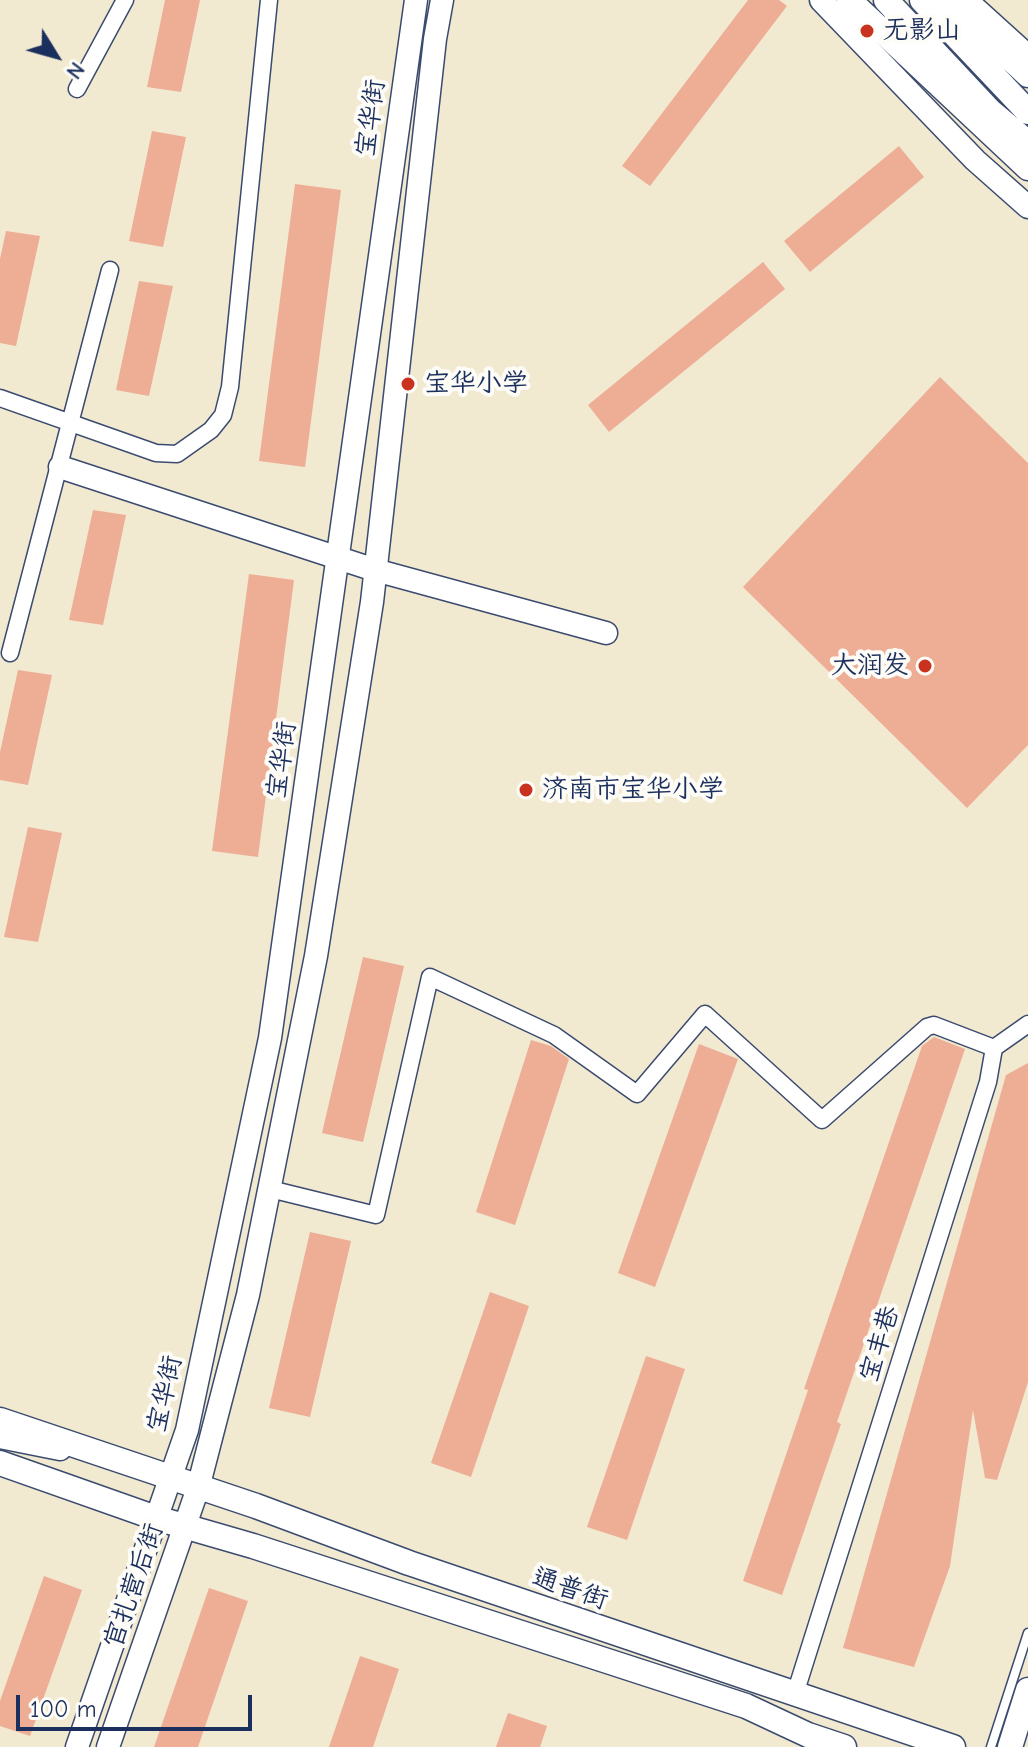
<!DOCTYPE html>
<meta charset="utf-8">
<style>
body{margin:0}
#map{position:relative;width:1028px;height:1747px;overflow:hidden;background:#f1e9d0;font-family:"Comic Neue",sans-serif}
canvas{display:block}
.north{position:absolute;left:16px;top:16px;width:80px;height:80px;-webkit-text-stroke:6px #fdfcf7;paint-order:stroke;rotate:127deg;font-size:22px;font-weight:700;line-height:32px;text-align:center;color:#1b2f5e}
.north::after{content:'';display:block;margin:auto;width:28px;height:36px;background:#1b2f5e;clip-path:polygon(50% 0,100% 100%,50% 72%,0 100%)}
.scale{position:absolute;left:16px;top:1695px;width:236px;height:36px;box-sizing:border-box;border:4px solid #1b2f5e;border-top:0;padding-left:10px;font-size:24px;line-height:28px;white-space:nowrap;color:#1b2f5e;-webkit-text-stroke:6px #fdfcf7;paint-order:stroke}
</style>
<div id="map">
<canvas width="1028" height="1747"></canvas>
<div class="north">N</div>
<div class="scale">100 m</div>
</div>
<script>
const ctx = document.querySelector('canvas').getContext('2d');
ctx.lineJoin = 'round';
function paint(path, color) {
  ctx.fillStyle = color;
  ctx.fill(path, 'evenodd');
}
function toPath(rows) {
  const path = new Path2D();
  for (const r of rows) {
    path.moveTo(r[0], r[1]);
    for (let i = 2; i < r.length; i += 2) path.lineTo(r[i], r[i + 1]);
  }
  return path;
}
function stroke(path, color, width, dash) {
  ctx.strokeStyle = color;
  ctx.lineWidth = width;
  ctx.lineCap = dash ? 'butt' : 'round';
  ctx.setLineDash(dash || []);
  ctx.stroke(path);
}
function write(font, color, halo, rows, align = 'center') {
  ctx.font = font + ' "Comic Neue","LXGW WenKai TC",sans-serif';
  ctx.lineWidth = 8;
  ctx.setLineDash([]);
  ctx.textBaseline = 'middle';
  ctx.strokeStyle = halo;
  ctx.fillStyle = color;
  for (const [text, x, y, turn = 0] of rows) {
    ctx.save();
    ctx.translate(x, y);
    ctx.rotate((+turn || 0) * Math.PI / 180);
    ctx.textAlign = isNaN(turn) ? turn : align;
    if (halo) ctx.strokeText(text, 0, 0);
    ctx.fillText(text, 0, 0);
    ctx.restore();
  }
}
paint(toPath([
 [165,0,200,0,181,92,147,87],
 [748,0,779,0,787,6,650,186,622,166],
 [152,131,186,137,163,247,129,241],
 [899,146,924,177,810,272,784,241],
 [295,184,341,190,305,467,259,461],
 [6,231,40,236,16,346,0,343,0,259],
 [763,262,785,289,609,432,588,405],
 [139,281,173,286,149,396,116,390],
 [940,377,1028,463,1028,745,967,808,743,587],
 [93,510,126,515,103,625,69,620],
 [249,574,294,580,258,857,212,851],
 [18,670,52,675,28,785,0,780,0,752],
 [28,827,62,833,38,942,4,937],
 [363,957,404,966,363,1142,322,1133],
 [934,1037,965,1049,837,1422,841,1424,782,1595,743,1581,808,1390,804,1389,922,1046],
 [531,1040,551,1046,569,1059,515,1225,476,1212],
 [699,1044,738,1059,655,1287,618,1273],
 [1028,1063,1028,1382,997,1480,985,1478,973,1410,950,1566,914,1667,843,1648,1006,1075],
 [310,1232,351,1241,310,1417,269,1408],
 [490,1292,529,1306,471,1477,431,1463],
 [646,1356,685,1369,627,1540,587,1527],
 [44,1576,82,1590,30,1736,0,1726,0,1701],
 [209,1588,248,1601,198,1747,154,1747],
 [360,1656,399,1669,373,1747,329,1747],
 [508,1713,547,1726,540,1747,496,1747]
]), '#edae95');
const lane = toPath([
 [991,1747,1028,1633]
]);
const street = toPath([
 [77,89,125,0],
 [0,398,156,453,177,454,211,430,223,415,230,387,269,0],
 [10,653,110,270],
 [270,1189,376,1215,430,977,554,1035,637,1094,705,1014,822,1120,927,1027,934,1025,994,1048],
 [795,1694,988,1082,994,1048,1028,1024]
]);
const secondary = toPath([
 [821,0,975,160,1028,207],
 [966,0,1028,56],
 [60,467,375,570,606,633],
 [0,1437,60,1449],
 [77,1747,187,1430,270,1038,416,0],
 [108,1747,198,1488,248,1295,316,956,372,602,435,39,442,0]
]);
const primary = toPath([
 [849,0,1028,168],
 [886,0,990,111,1028,143],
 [922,0,1028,112],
 [947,0,1028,75],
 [0,1420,256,1506,409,1563,953,1747],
 [0,1463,156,1518,253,1546,746,1706,808,1735,844,1747],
 [1010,1747,1028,1690]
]);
stroke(lane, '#3b4b6f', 11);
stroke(street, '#3b4b6f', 19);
stroke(secondary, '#3b4b6f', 25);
stroke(primary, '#3b4b6f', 27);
stroke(lane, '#fff', 8);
stroke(street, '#fff', 16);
stroke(secondary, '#fff', 22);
stroke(primary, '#fff', 24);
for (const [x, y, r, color] of [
 [867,31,8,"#c8321e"],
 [408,384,8,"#c8321e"],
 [925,666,8,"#c8321e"],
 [526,790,8,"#c8321e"]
]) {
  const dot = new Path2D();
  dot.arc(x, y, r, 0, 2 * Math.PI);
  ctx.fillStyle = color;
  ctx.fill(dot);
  stroke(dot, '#fdfcf7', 3);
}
write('26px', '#1b2f5e', '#fdfcf7', [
 ["无影山",883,31],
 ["宝华小学",424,384],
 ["大润发",909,666,"right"],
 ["济南市宝华小学",542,790]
], 'left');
write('26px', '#1b2f5e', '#fdfcf7', [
 ["宝华街",371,118,-82],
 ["宝华街",282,760,-82],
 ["宝丰巷",880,1344,-73],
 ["宝华街",165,1394,-77],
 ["官扎营后街",134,1586,-71],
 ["通普街",570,1589,19]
]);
</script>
